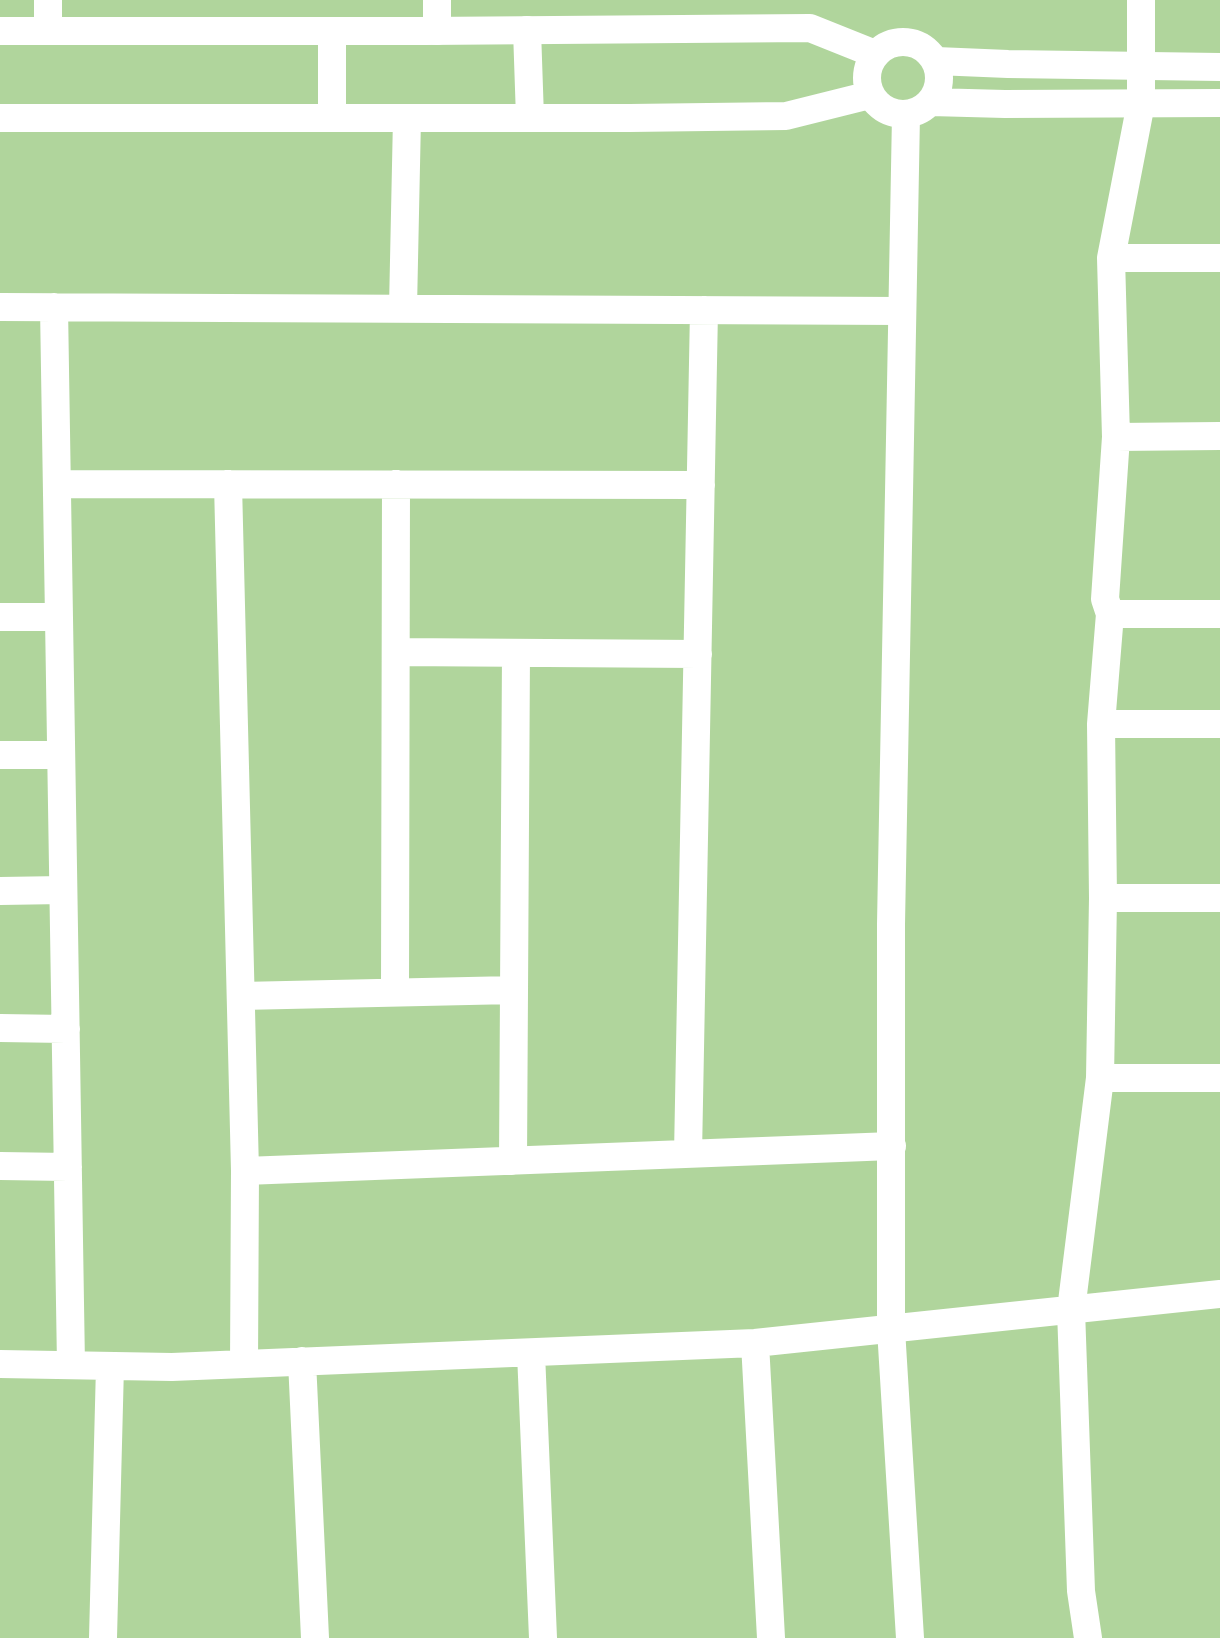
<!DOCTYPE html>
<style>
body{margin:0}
canvas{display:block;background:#b0d59c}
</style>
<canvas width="1220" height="1638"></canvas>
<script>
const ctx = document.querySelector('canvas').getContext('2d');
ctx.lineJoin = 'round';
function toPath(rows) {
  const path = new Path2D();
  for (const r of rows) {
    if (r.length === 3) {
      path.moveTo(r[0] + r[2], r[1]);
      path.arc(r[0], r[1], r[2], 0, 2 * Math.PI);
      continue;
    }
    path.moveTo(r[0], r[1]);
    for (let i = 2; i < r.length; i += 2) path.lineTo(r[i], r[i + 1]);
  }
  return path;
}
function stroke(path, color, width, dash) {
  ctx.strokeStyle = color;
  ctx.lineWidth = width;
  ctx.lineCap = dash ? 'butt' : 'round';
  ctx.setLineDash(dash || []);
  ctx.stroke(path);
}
stroke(toPath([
 [437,0,437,31],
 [527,30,530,118],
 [48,31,48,0],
 [332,118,332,31],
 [1111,258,1220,258],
 [0,307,902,311],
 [54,307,71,1365],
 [403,308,407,118],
 [1116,437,1220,436],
 [57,484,701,485],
 [228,484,245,1171,244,1364],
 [1110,614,1220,614],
 [0,617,59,617],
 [396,652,698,654],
 [1101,724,1220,724],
 [0,755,61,755],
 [0,891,63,890],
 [1103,898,1220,898],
 [395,991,396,484],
 [241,996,514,990],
 [0,1028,66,1029],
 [1100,1078,1220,1078],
 [688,1154,704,310],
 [513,1161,516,653],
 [0,1166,68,1167],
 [245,1171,892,1146],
 [755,1343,771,1638],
 [531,1353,543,1638],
 [302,1361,315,1638],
 [0,1364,172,1367,755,1343,1220,1294],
 [103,1638,110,1366],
 [1088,1638,1081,1591,1071,1310,1100,1078,1103,898,1101,724,1110,614,1105,599,1116,437,1111,258,1141,103,1141,0]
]), '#fff', 28);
stroke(toPath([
 [0,31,426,31,810,28,875,54],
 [903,78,36],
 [936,61,1008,64,1220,67],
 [931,102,1005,104,1220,103],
 [906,115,891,924,891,1329,910,1638],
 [0,118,630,118,786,116,870,95]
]), '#fff', 28);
</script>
